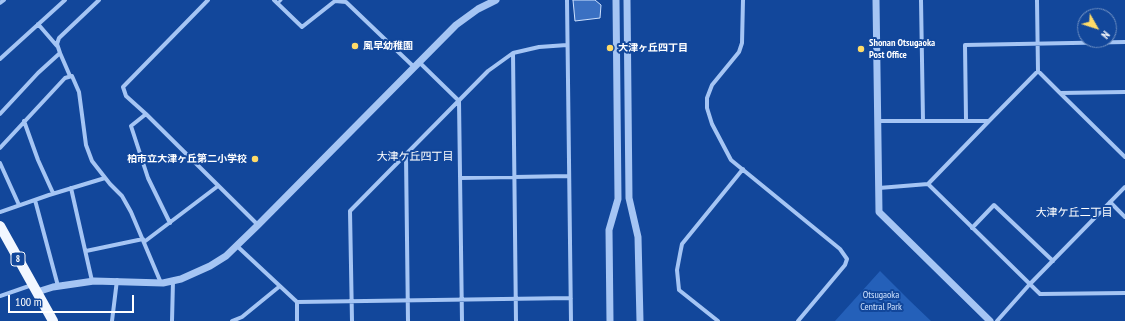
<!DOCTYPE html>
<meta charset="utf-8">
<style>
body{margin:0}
#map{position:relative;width:1125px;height:321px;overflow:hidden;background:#12479b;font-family:"PT Sans Narrow",sans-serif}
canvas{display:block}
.north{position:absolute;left:1077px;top:8px;width:40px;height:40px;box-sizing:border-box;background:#12479b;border:1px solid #7191c3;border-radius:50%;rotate:129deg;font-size:11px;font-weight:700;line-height:16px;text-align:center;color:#fff}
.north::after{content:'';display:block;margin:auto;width:14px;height:18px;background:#ffdb68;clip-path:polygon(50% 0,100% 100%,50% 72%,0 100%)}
.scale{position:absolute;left:8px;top:295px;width:126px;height:18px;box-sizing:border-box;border:2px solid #fff;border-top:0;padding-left:5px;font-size:12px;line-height:14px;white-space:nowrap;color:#fff;-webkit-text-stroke:3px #12479b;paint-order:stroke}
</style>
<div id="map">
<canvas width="1125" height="321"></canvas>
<div class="north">N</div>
<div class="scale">100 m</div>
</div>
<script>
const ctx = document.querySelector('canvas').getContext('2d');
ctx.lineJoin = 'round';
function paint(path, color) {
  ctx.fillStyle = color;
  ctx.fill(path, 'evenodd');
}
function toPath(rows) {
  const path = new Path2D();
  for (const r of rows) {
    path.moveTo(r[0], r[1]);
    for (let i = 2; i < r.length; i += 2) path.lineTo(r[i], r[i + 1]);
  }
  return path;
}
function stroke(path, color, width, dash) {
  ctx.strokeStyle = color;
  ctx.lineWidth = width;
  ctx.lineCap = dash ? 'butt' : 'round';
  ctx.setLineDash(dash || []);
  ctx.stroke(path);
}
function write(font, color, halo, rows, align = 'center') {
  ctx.font = font + ' "PT Sans Narrow","Noto Sans JP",sans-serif';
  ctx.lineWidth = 4;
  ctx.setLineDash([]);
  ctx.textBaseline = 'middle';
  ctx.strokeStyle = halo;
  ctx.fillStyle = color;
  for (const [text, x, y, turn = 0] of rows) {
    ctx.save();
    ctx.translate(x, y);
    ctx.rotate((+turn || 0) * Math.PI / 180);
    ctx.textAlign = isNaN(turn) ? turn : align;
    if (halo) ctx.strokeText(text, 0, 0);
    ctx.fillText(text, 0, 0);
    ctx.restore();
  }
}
paint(toPath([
 [880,271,909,300,931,321,835,321]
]), '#2460b9');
const building = toPath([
 [573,0,595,0,601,5,600,18,575,21,573,0]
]);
paint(building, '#3a70c2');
stroke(building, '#cde1fe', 1);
stroke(toPath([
 [278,3,281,0]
]), '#a5c5f4', 3);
stroke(toPath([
 [274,0,302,27,335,1,346,2,414,67],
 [567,0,571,321],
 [743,0,742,43,739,52,712,85,707,98,707,108,712,124,731,160,840,249,847,259,845,265,798,321],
 [921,0,923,120],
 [1037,0,1038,71],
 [0,3,4,0],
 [38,24,57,46],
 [60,53,70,76],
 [513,53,516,321],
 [0,59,65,0],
 [419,62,459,101,462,321],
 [1060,93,1125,157],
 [0,114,38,73,60,53,57,44,59,38,99,0],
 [146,114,126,96,123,87,208,0],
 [966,119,965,45,1125,42],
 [24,121,38,160,53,193],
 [878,121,989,121,1038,71,1060,93,1125,92],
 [0,148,65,78,72,76,79,92,86,145,92,161,110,184,122,196,131,212,161,283],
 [406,155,408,321],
 [0,163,19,205],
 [460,178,569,176],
 [928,184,1040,294,1125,293],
 [71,188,92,281],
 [879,188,928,184,989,121],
 [35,200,58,286],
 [1110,202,1125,217],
 [0,212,49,195,105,178],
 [170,223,148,178,131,126,146,114,258,225],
 [972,228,994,205,1053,261],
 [144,242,218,186],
 [237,246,297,302,571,298],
 [86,251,143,239],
 [0,296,32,285],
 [297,302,297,321],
 [112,321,117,280],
 [172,321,173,281],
 [232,321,242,317,280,286],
 [352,321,350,211,488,71,513,53,539,47,567,45],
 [718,321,679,290,677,270,680,254,682,244,743,169],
 [997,321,1029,285,1125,187]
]), '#a5c5f4', 4);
stroke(toPath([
 [627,0,629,198,638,237,640,321],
 [876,0,879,212,990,321],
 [37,292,53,287,94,281,163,283,181,279,210,266,226,256,258,225,456,25,478,9,496,0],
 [610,321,609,230,618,199,616,0]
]), '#a5c5f4', 7);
stroke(toPath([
 [0,226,53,321]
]), '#f2f7ff', 10);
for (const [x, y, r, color] of [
 [355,46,4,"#ffdb68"],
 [610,48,4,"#ffdb68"],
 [861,49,4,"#ffdb68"],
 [255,159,4,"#ffdb68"]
]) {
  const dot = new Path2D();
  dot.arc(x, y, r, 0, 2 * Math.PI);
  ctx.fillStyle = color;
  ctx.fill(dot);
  stroke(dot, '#12479b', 1.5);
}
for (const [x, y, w] of [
 [18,259,14]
]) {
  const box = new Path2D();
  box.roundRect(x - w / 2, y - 7, w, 14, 3);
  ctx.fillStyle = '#12479b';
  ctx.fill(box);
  stroke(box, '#fff', 1);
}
write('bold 9px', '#fff', null, [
 ["8",18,259]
]);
write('bold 10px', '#fff', '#12479b', [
 ["Shonan Otsugaoka",869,43],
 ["Post Office",869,55],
 ["風早幼稚園",363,46],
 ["大津ヶ丘四丁目",618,48],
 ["柏市立大津ヶ丘第二小学校",247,159,"right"]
], 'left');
write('10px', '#cde1fe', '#12479b', [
 ["Otsugaoka",881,295],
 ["Central Park",881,307]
]);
write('11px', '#fff', '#12479b', [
 ["大津ケ丘四丁目",415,157],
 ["大津ケ丘二丁目",1074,213]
]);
</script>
